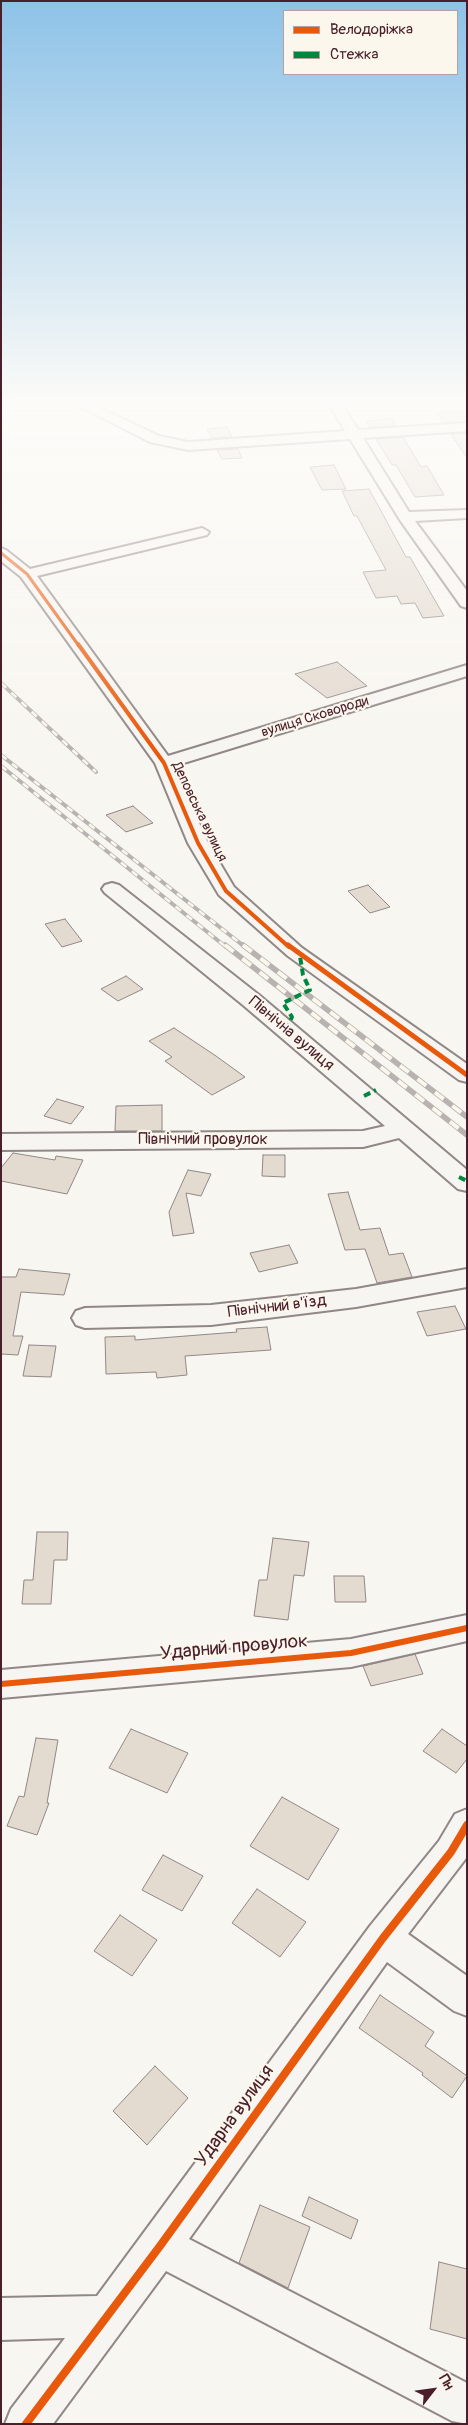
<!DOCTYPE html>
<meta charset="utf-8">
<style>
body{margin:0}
#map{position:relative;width:468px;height:2425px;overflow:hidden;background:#f8f6f0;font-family:Pangolin,sans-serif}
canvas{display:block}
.frame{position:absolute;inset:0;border:2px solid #4a1f2b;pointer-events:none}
.legend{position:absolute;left:283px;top:10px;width:175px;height:65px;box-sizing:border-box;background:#fbf7ec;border:1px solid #b4a19f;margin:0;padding:6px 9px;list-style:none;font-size:15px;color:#4a1f2b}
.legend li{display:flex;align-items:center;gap:10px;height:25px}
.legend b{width:25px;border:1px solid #b4a19f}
.north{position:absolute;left:408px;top:2365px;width:50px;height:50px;-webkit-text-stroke:4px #fbf7ec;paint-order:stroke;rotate:60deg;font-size:14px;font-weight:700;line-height:20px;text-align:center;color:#4a1f2b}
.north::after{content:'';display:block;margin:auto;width:18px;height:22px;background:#4a1f2b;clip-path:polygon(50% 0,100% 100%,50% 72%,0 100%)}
</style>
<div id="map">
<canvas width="468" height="2425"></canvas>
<div class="frame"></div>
<ul class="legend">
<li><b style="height:6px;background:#e8590c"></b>Велодоріжка</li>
<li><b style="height:6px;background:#00873e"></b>Стежка</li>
</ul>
<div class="north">Пн</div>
</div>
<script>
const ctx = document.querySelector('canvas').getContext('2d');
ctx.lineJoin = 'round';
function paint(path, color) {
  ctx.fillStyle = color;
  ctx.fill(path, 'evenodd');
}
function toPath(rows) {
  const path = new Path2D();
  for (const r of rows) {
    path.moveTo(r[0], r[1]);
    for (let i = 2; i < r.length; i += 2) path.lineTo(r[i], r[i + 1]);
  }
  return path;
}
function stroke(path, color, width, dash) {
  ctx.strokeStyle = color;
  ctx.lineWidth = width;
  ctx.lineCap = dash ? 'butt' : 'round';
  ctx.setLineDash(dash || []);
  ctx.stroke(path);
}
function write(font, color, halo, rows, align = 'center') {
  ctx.font = font + ' Pangolin,sans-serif';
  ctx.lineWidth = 4.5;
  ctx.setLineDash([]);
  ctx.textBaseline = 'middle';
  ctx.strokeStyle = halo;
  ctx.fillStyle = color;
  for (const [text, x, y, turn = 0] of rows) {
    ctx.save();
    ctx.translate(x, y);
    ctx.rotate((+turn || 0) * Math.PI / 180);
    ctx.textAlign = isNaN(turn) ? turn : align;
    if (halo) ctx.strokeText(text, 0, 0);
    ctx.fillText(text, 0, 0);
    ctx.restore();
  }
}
const building = toPath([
 [467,411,467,421,444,423,437,413,467,411],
 [392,419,396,426,370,427,366,421,392,419],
 [227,427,232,437,212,438,207,429,227,427],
 [467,433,467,458,451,434,467,433],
 [403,437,421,467,427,466,444,495,415,497,396,465,392,465,376,439,403,437],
 [238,449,242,458,222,459,217,450,238,449],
 [334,465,346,489,322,490,310,467,334,465],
 [369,489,406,557,410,557,444,616,423,618,415,603,401,604,397,596,376,598,363,572,386,570,357,516,354,516,342,491,369,489],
 [337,662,367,686,327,698,295,674,337,662],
 [133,806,153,823,126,832,106,815,133,806],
 [368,885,390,907,370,913,348,891,368,885],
 [65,919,82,941,62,947,45,924,65,919],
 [126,976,143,989,118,1001,101,989,126,976],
 [174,1028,216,1056,245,1077,212,1095,165,1061,172,1057,149,1041,174,1028],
 [57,1099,84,1107,71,1124,44,1116,57,1099],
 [162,1105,162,1131,115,1131,116,1106,162,1105],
 [13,1153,55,1160,56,1156,83,1160,67,1194,1,1181,1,1168,13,1153],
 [263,1155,285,1155,285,1177,262,1176,263,1155],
 [188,1170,211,1174,201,1196,186,1193,194,1233,173,1236,169,1212,188,1170],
 [348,1192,360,1230,380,1228,389,1255,403,1253,412,1277,377,1283,365,1249,345,1250,328,1194,348,1192],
 [289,1245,298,1263,259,1272,250,1253,289,1245],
 [19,1269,70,1274,64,1295,21,1292,13,1336,23,1336,18,1355,1,1354,1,1277,16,1277,19,1269],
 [455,1306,466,1329,427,1336,417,1312,455,1306],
 [267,1327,271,1350,185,1356,187,1375,157,1378,156,1372,106,1374,105,1337,135,1336,135,1340,237,1332,236,1329,267,1327],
 [29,1345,56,1346,51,1377,23,1376,29,1345],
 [37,1532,68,1532,67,1560,54,1560,51,1604,22,1604,24,1580,33,1580,37,1532],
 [273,1538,309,1542,304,1576,294,1575,288,1620,254,1616,259,1580,267,1580,273,1538],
 [334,1576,364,1576,366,1602,335,1602,334,1576],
 [415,1654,423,1674,371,1686,363,1666,415,1654],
 [131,1729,188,1753,167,1793,109,1768,131,1729],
 [442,1729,467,1746,467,1759,456,1773,423,1751,442,1729],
 [36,1738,58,1740,47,1803,49,1803,37,1835,7,1826,19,1796,24,1797,36,1738],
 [282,1797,339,1829,308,1880,250,1846,282,1797],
 [163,1855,203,1876,182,1911,142,1890,163,1855],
 [257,1889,306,1922,280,1957,232,1923,257,1889],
 [120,1915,157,1940,132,1976,94,1951,120,1915],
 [380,1995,434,2032,425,2046,467,2076,452,2098,422,2075,423,2073,359,2028,380,1995],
 [155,2066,188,2098,147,2145,113,2111,155,2066],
 [309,2197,358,2220,351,2239,302,2216,309,2197],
 [260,2205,310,2227,288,2288,239,2263,260,2205],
 [439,2262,467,2269,467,2339,430,2329,439,2262]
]);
paint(building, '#e3dad0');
stroke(building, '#918787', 1);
const minor = toPath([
 [81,407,98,407,159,436,188,442,345,431,331,407,344,407,358,430,467,423,467,431,363,438,409,512,467,510,467,518,415,521,467,591,467,608,461,606,400,520,350,439,188,450,150,442,81,407],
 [202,528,209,532,207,535,37,576,168,756,467,665,467,676,174,766,208,843,234,887,302,948,467,1064,467,1082,459,1080,288,956,219,895,188,843,155,763,21,577,1,561,1,548,6,550,30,569,202,528],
 [112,883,119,885,259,995,467,1170,467,1191,458,1189,399,1138,363,1147,1,1150,1,1134,363,1131,385,1126,243,1005,105,893,102,889,105,885,112,883],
 [467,1269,467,1287,356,1307,211,1325,85,1328,76,1325,72,1318,76,1311,85,1308,211,1305,356,1289,467,1269],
 [467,1615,467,1641,351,1667,1,1698,1,1670,351,1639,467,1615],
 [467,1809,467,1857,408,1934,467,1976,467,2016,454,2011,387,1962,189,2239,467,2383,467,2424,452,2421,166,2271,53,2424,5,2424,11,2409,65,2338,1,2340,1,2298,97,2296,370,1926,439,1841,455,1814,467,1809]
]);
stroke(minor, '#918787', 4);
paint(minor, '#f6f5f1');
const railFar1 = toPath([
 [1,683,96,772],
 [1,755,245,947],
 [1,766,226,947]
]);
const rail = toPath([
 [225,945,467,1135],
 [243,945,467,1117]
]);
stroke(railFar1, '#b8b3b1', 4);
stroke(rail, '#b8b3b1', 5.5);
stroke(railFar1, '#fbf7ec', 2.5, [7]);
stroke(rail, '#fbf7ec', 4, [11]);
stroke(toPath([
 [286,1030,292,1017,283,1003,310,990,303,975,300,956],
 [364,1096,376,1090],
 [459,1177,467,1181]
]), '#00873e', 4, [7, 4]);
stroke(toPath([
 [1,553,27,574,79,646]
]), '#e8590c', 3);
stroke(toPath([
 [78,644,164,763,198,843,226,891,289,947]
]), '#e8590c', 4);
stroke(toPath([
 [288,945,467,1075]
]), '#e8590c', 5);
stroke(toPath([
 [1,1684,351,1653,467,1628]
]), '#e8590c', 6);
stroke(toPath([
 [26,2424,160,2246,383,1938,451,1852,467,1825]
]), '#e8590c', 8);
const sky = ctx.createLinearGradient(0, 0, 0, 747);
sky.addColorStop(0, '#8dc2e7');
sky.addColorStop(0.54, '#fcfbf8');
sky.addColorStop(1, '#fcfbf800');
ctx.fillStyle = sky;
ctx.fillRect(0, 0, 468, 747);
write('14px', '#4a1f2b', '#fbf7ec', [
 ["вулиця Сковороди",315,717,-17],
 ["Деповська вулиця",199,812,64]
]);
write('16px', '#4a1f2b', '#fbf7ec', [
 ["Північна вулиця",291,1034,40],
 ["Північний провулок",203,1140],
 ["Північний в'їзд",277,1307,-7]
]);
write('19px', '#4a1f2b', '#fbf7ec', [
 ["Ударний провулок",234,1648,-5],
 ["Ударна вулиця",235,2116,-54]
]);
</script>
